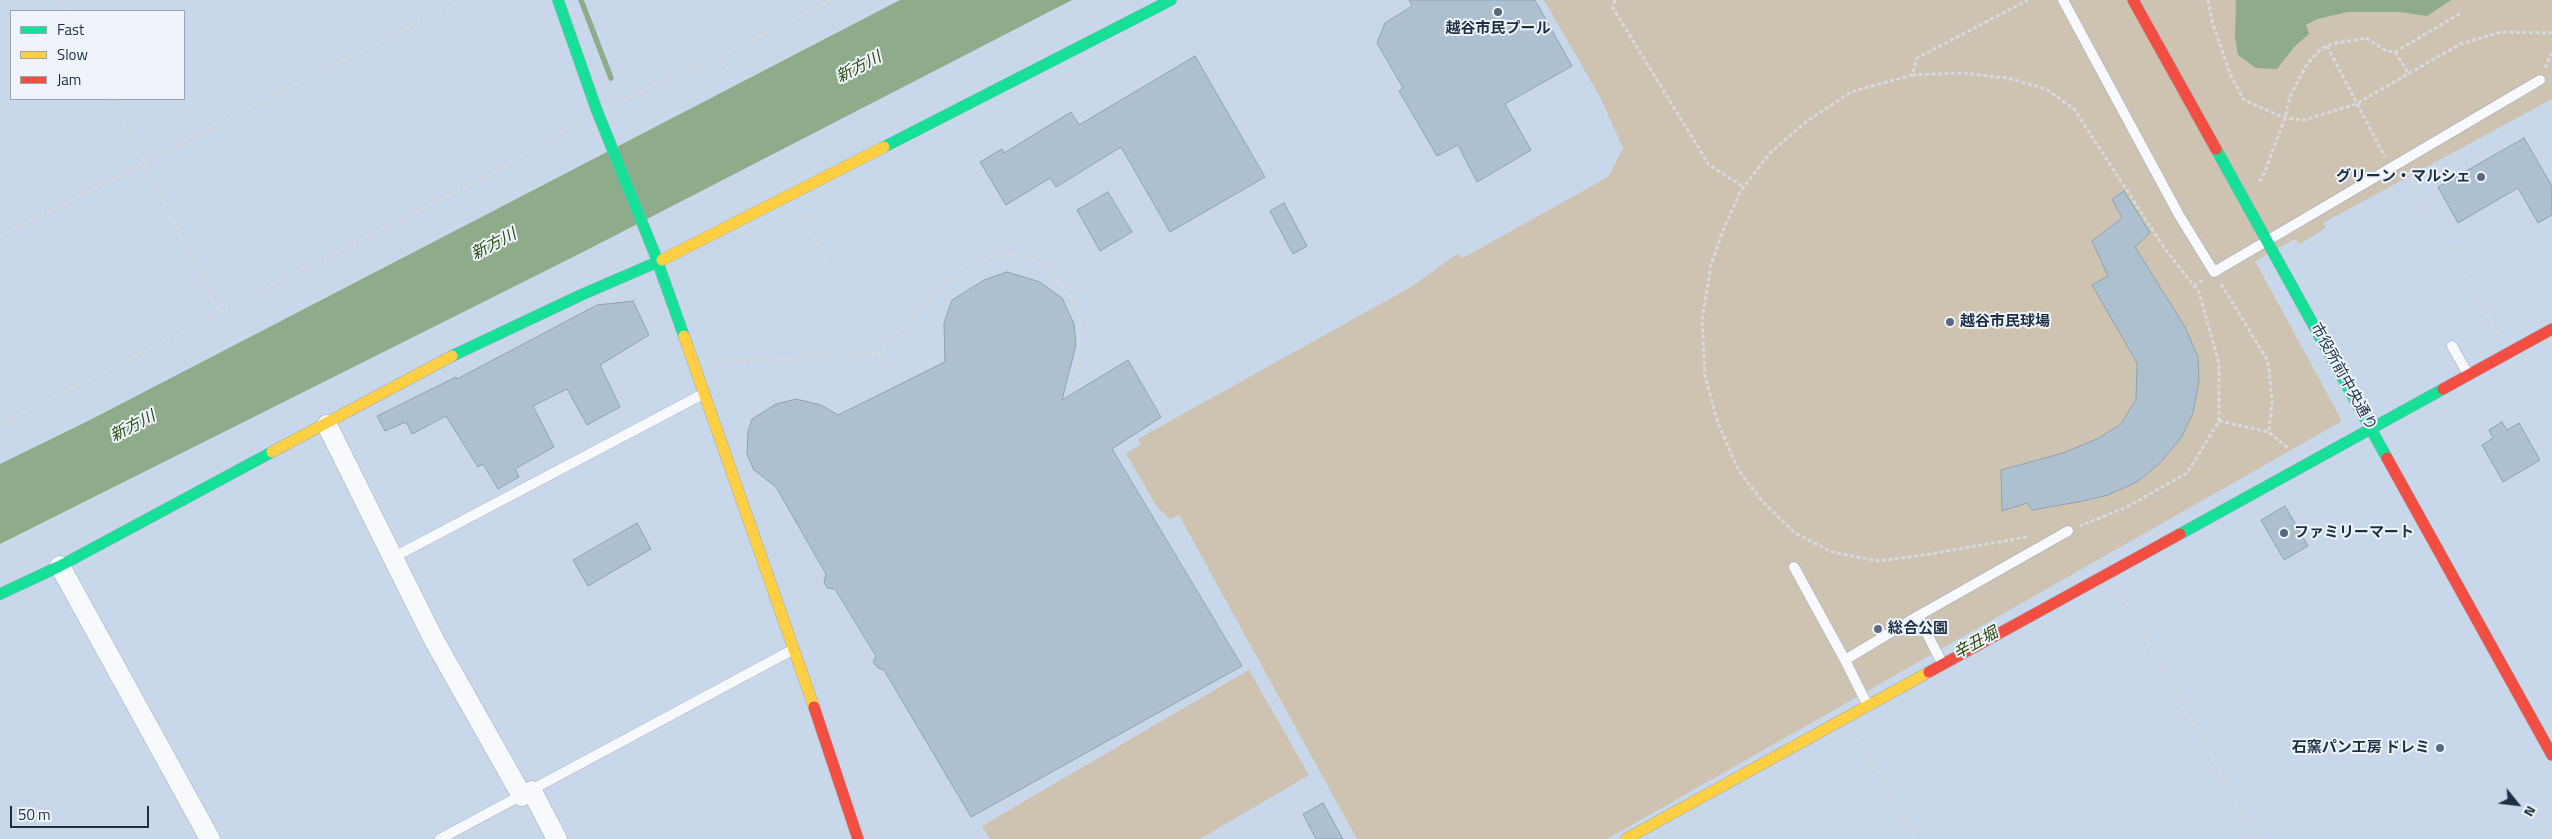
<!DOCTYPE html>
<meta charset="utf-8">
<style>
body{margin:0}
#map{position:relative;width:2552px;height:839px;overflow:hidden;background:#c8d7e9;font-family:"Titillium Web",sans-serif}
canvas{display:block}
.legend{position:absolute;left:10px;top:10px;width:175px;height:90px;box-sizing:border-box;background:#eff4fa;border:1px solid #9ba5b2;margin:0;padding:6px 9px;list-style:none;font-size:15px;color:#1e2f45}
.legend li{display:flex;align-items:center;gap:10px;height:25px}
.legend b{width:25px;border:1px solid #9ba5b2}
.north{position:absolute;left:2492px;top:779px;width:50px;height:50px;-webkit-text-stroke:4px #eff4fa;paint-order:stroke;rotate:119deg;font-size:14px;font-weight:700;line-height:20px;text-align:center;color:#1e2f45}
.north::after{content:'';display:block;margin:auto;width:18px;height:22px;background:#1e2f45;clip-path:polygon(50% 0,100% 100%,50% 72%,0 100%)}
.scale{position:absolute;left:10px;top:806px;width:139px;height:22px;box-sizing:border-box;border:2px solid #1e2f45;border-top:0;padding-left:6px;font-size:15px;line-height:18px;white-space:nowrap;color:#1e2f45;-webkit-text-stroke:4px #eff4fa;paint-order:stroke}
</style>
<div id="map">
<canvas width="2552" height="839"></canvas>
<ul class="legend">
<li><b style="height:6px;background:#16e098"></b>Fast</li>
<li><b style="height:6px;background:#ffcf43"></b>Slow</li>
<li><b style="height:6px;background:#f24e42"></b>Jam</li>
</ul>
<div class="north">N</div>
<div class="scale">50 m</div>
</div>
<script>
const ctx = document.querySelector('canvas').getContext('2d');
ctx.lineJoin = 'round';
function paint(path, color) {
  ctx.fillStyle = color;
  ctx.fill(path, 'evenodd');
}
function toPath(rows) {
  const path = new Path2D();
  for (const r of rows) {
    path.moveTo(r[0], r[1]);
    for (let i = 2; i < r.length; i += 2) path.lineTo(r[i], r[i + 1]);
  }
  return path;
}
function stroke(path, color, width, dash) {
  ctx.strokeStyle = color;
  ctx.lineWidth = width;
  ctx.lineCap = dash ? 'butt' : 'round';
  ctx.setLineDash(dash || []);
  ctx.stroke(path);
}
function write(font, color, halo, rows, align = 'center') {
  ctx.font = font + ' "Titillium Web","Noto Sans JP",sans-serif';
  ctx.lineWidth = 4;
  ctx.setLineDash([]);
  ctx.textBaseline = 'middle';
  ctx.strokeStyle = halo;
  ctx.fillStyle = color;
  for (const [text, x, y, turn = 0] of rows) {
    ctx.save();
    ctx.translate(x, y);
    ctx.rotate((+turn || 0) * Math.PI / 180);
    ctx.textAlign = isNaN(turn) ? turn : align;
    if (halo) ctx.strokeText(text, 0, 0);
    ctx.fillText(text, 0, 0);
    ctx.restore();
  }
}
paint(toPath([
 [1544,0,2552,0,2552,99,2323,223,2326,228,2300,244,2295,239,2255,261,2342,421,1607,839,1357,839,1179,515,1170,519,1157,507,1126,453,1141,445,1138,439,1411,287,1457,254,1463,258,1608,177,1623,148,1600,97],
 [1249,670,1309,775,1200,839,990,839,982,826]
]), '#cec2b1');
paint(toPath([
 [900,0,1072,0,583,252,0,544,0,464,90,420],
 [2236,0,2451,0,2427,16,2400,12,2348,12,2317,19,2306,25,2309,34,2294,47,2277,69,2256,68,2238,55,2235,37]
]), '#8eab8a');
stroke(toPath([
 [581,0,611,78]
]), '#8eab8a', 5.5);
const building = toPath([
 [1409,0,1535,0,1572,66,1505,104,1531,150,1477,182,1458,145,1437,156,1399,91,1403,88,1377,43,1385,23,1412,6,1409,0],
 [1195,56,1265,177,1170,232,1121,147,1056,187,1050,178,1006,205,980,162,1002,149,1004,153,1071,112,1079,125,1195,56],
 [2524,138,2552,186,2552,215,2538,223,2518,188,2458,223,2438,187,2524,138],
 [2124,191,2150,233,2135,247,2185,327,2198,357,2199,380,2193,413,2181,438,2159,464,2137,482,2108,495,2078,502,2032,510,2027,503,2002,511,2001,470,2063,453,2097,439,2121,424,2136,399,2137,363,2092,285,2108,276,2092,241,2122,218,2112,199,2124,191],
 [1108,192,1132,232,1100,251,1077,210,1108,192],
 [1284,203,1307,246,1293,254,1270,211,1284,203],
 [1007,272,1040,282,1062,298,1074,324,1076,345,1062,400,1128,360,1161,417,1112,449,1242,666,971,817,884,670,878,668,873,662,876,656,835,589,827,588,824,582,826,574,776,487,754,470,747,454,748,432,752,419,776,404,796,399,821,405,838,415,945,362,944,323,952,300,984,280,1007,272],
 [633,301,649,335,600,365,620,407,587,425,567,389,533,406,554,447,515,469,519,477,498,489,483,464,478,467,446,416,412,434,406,422,385,431,377,416,456,377,457,379,597,305,633,301],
 [2502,422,2507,430,2519,423,2540,460,2503,482,2482,445,2493,438,2489,430,2502,422],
 [2285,506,2308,546,2284,560,2261,520,2285,506],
 [637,523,651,549,588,586,573,560,637,523],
 [1323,803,1343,839,1316,839,1303,814,1323,803]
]);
paint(building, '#acc0d0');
stroke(building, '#8ea2b2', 1);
const lane = toPath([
 [2063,0,2179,215,2214,272,2540,80],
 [2452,346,2468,374],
 [394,557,703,394],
 [1794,567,1845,660],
 [1918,616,2068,531],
 [1867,704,1845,660,1918,616,1942,663],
 [440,839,794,649]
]);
const street = toPath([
 [327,425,434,640,522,796],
 [60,566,210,839],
 [532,791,557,839]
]);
const fast = toPath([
 [558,0,597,111,654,252,684,336],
 [884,147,1171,0],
 [2216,149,2387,458],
 [452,356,581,295,662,260],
 [2180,534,2443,389],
 [0,594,60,566,272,452]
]);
const slow = toPath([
 [662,260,884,147],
 [684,336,814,707],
 [272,452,452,356],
 [1626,839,1929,672]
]);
const jam = toPath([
 [2133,0,2216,149],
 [2443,389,2552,329],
 [2387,458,2552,755],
 [1929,672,2180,534],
 [814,707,858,839]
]);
stroke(lane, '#9eadbf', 11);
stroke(street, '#9eadbf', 21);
stroke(fast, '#9eadbf', 12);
stroke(slow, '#9eadbf', 12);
stroke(jam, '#9eadbf', 12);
stroke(toPath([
 [61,0,67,11],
 [1615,0,1613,8,1709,165,1744,187],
 [2208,0,2212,21,2231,76,2244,100,2285,118,2304,120,2356,104,2460,44,2501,32,2552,33],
 [2327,46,2385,157],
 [2395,52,2408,73],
 [720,56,731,76],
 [2545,68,2552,52],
 [1912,75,1963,73,2008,78,2046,89,2074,109,2165,249,2199,292,2219,364,2219,421,2187,473,2127,507,2080,526],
 [111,99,220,312],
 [616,102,720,56,831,0],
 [2408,172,2498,335],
 [2259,181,2262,179,2285,118,2290,96,2307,64,2321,49,2331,44,2366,38,2386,51,2395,52,2461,13],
 [801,214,826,261],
 [0,236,461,0],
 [2221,284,2268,361,2272,400,2269,432],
 [2194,286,2204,279],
 [878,354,891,382],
 [716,362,878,354,957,269,1005,253,1039,261,1054,275,1070,296,1080,317,1077,361,1079,382],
 [2219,421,2269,432,2289,449],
 [0,425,520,158,577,121],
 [2027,537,1930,554,1879,561,1832,552,1795,533,1762,501,1739,471,1718,423,1705,376,1702,320,1711,265,1722,233,1740,192,1770,153,1807,121,1851,92,1912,75,1917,58,2028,0],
 [2120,592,2256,839],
 [1858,737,1914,839]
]), '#d6dae0', 3, [4, 2.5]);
stroke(lane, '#f7f9fc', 10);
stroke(street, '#f7f9fc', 20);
stroke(fast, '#16e098', 11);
stroke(slow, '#ffcf43', 11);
stroke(jam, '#f24e42', 11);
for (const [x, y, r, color] of [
 [1498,12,5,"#5a6a7e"],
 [2481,177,5,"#5a6a7e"],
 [1950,322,5,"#5a6a7e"],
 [2284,533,5,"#5a6a7e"],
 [1878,629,5,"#5a6a7e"],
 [2440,748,5,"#5a6a7e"]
]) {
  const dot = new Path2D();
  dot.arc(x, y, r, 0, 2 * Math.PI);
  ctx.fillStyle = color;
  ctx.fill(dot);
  stroke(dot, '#eff4fa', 2);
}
write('bold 15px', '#1e2f45', '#eff4fa', [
 ["越谷市民プール",1498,29,"center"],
 ["グリーン・マルシェ",2471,177,"right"],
 ["越谷市民球場",1960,322],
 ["ファミリーマート",2294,533],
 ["総合公園",1888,629],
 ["石窯パン工房 ドレミ",2430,748,"right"]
], 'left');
write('15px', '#1e2f45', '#eff4fa', [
 ["市役所前中央通り",2343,377,61]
]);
write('italic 16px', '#284a0f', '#eff4fa', [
 ["新方川",859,68,-27],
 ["新方川",494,245,-27],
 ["新方川",133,427,-27],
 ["辛丑堀",1976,644,-29]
]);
</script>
